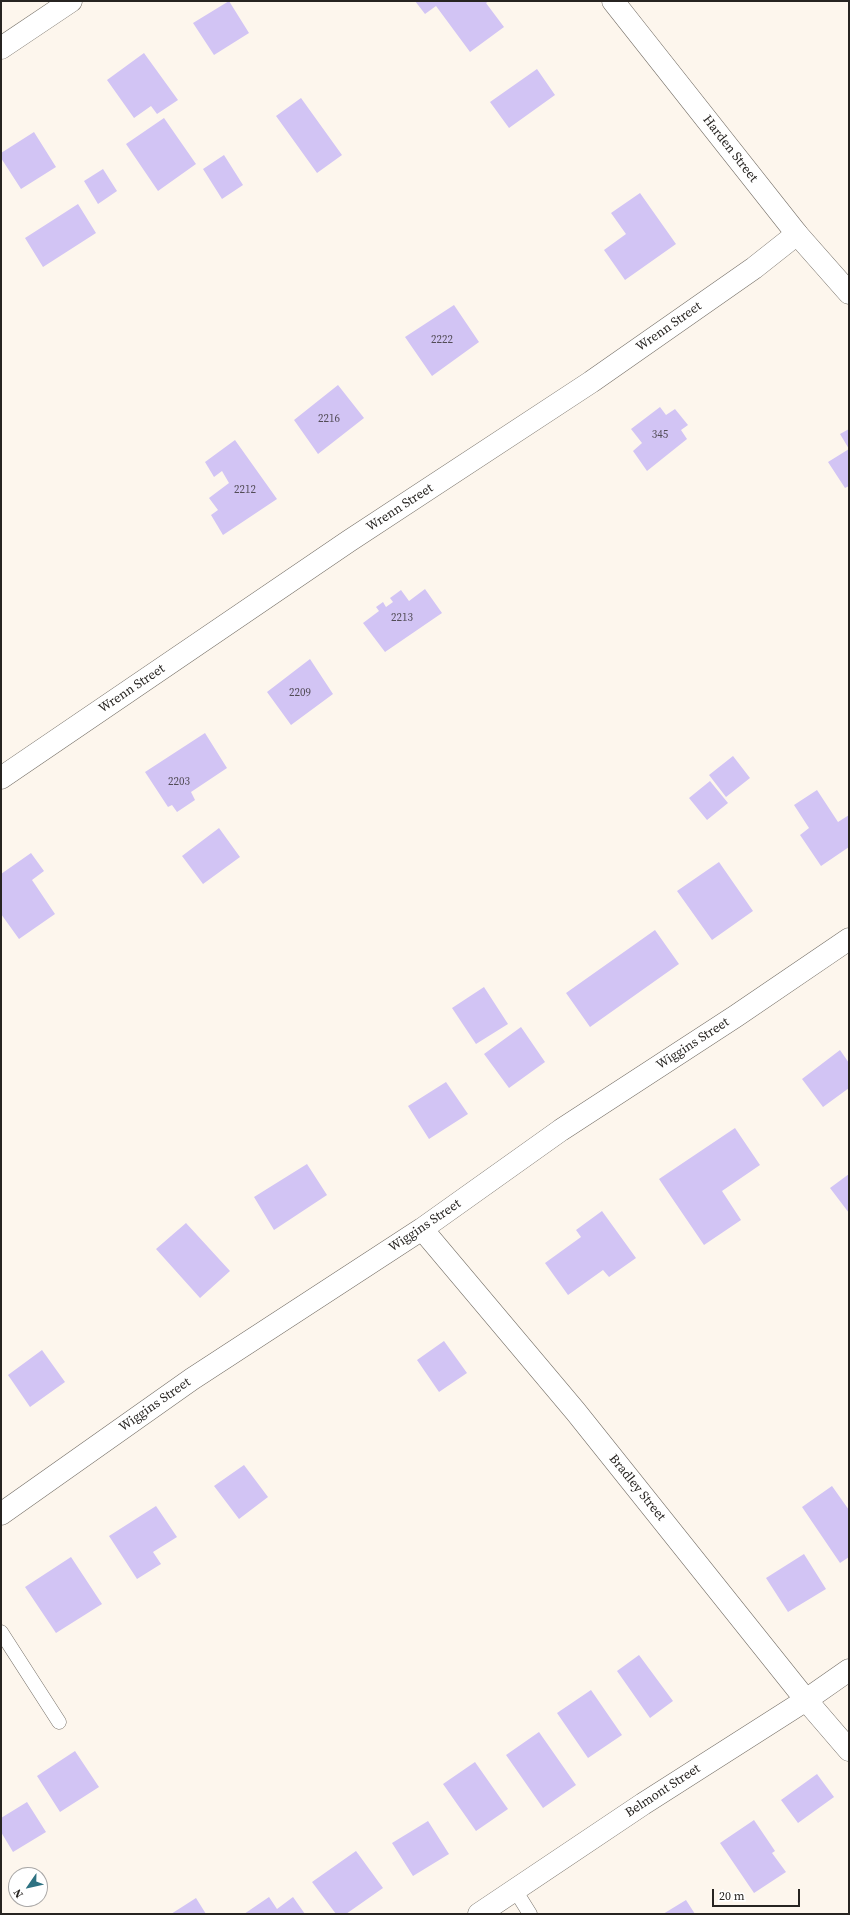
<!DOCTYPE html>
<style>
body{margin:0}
#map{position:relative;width:850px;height:1915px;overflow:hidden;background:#fdf6ed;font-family:"Source Serif 4",serif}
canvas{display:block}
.frame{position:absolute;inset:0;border:2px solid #272421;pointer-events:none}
.north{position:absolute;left:8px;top:1867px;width:40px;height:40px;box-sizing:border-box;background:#fff;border:1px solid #a9a7a6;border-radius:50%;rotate:236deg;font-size:11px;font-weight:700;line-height:16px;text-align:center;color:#272421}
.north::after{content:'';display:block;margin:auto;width:14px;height:18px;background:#2e7282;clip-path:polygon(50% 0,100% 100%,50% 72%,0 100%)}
.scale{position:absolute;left:712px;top:1889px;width:88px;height:18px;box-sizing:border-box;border:2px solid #272421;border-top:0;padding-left:5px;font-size:12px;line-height:14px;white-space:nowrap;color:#272421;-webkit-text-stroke:3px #fff;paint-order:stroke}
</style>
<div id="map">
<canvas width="850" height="1915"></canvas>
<div class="frame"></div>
<div class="north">N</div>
<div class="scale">20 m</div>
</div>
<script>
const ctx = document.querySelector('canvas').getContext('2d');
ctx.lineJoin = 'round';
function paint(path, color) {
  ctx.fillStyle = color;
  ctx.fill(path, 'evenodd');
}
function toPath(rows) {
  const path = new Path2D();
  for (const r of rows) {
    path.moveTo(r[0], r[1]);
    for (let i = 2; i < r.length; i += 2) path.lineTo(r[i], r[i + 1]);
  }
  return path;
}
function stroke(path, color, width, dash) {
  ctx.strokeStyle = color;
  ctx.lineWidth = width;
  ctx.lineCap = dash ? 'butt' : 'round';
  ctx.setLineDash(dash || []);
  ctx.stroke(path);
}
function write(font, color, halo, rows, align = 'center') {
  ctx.font = font + ' "Source Serif 4",serif';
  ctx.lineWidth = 3.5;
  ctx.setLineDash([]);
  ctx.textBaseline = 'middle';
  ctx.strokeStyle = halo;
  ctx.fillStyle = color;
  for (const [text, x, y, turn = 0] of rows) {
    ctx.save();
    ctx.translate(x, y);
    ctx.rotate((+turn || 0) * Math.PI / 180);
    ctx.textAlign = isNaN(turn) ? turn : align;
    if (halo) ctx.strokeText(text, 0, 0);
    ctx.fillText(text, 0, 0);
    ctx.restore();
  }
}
paint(toPath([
 [229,1,249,33,214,55,193,23],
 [415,1,489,1,486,3,504,27,470,52,436,6,425,14],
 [144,53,178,100,157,114,151,106,134,118,107,80],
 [537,69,555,95,509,128,490,102],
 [301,98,342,155,317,173,276,116],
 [164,118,196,164,158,191,126,144],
 [34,132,56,167,21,189,1,158,1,153],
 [224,155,243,185,222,199,203,169],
 [103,169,117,191,98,204,84,181],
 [640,193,676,244,625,280,604,250,626,234,611,213],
 [78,204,96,233,43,267,25,238],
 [454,305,479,342,432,376,405,337],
 [338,385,364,418,318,454,294,420],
 [660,407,666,415,675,409,688,425,681,430,687,439,647,471,633,451,642,443,631,429],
 [849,429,849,449,840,434],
 [235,440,277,499,223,535,211,515,218,510,209,498,229,483,222,471,214,477,205,462],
 [849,449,849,486,845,488,828,462],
 [425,589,442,613,385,652,363,623,379,611,376,607,383,602,386,607,393,602,390,598,401,590,409,601],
 [310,659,333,694,291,725,267,692],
 [205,733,227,768,191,792,195,800,177,812,172,805,168,807,145,772],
 [733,756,750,778,726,797,709,775],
 [710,781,728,803,707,820,689,798],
 [817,790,838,822,849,815,849,847,821,866,800,835,809,828,794,805],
 [219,828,240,857,203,884,182,856],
 [31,853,44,871,32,880,55,914,19,939,1,914,1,874],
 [719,862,753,911,712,940,677,891],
 [655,930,679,964,590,1027,566,993],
 [484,987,508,1024,476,1044,452,1008],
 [521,1027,545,1062,509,1088,484,1054],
 [840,1050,849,1063,849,1088,823,1107,802,1079],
 [446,1082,468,1114,429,1139,408,1106],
 [735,1128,760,1165,722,1191,741,1220,704,1245,659,1179],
 [307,1164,327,1195,274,1230,254,1197],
 [849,1174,849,1213,830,1188],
 [602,1211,636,1258,609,1277,603,1270,568,1295,545,1263,581,1237,576,1230],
 [186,1223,230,1271,200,1298,156,1249],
 [444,1341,467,1373,439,1392,417,1360],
 [42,1350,65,1382,30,1407,8,1375],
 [244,1465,268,1497,239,1519,214,1486],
 [832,1486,849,1510,849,1557,840,1563,802,1507],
 [156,1506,177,1537,153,1552,161,1564,137,1579,109,1536],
 [804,1554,826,1589,788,1612,766,1578],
 [71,1557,102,1604,56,1633,25,1587],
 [639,1655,673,1701,650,1718,617,1671],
 [591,1690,622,1735,588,1758,557,1713],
 [539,1732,576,1785,543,1808,506,1755],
 [75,1751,99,1787,60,1812,37,1776],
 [475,1762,508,1809,476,1831,443,1784],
 [817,1774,834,1797,798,1823,781,1800],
 [27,1802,46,1832,13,1852,1,1832,1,1818],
 [754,1820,775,1851,772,1853,786,1872,754,1893,720,1843],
 [428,1821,449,1854,413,1876,392,1843],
 [356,1851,383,1888,346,1914,336,1914,312,1882],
 [269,1897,277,1909,293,1897,305,1914,244,1914],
 [196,1898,206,1914,171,1914],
 [686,1900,695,1914,663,1914]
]), '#d2c4f4');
const service = toPath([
 [1,1632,59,1722],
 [515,1890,530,1914]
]);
const minor = toPath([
 [1,48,71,1],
 [1,778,349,541,591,382,754,268,797,234],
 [422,1229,576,1412,806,1700,849,1750],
 [1,1514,192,1379,422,1229,561,1130,736,1016,849,939]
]);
const tertiary = toPath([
 [479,1914,643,1804,806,1700,849,1670]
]);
const secondary = toPath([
 [613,1,797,234,849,293]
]);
stroke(service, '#756f67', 15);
stroke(minor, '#756f67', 23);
stroke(tertiary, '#756f67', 23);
stroke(secondary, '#756f67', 23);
stroke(service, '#fff', 14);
stroke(minor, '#fff', 22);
stroke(tertiary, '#fff', 22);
stroke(secondary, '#fff', 22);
write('11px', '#524c56', null, [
 ["2222",442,340],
 ["2216",329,419],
 ["345",660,435],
 ["2212",245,490],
 ["2213",402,618],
 ["2209",300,693],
 ["2203",179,782]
]);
write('13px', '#272421', '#fff', [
 ["Harden Street",730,149,52],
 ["Wrenn Street",669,327,-35],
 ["Wrenn Street",400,508,-33],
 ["Wrenn Street",132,689,-34],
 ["Wiggins Street",693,1044,-33],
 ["Wiggins Street",425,1226,-34],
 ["Wiggins Street",155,1405,-35],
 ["Bradley Street",637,1488,51],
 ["Belmont Street",663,1791,-33]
]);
</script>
